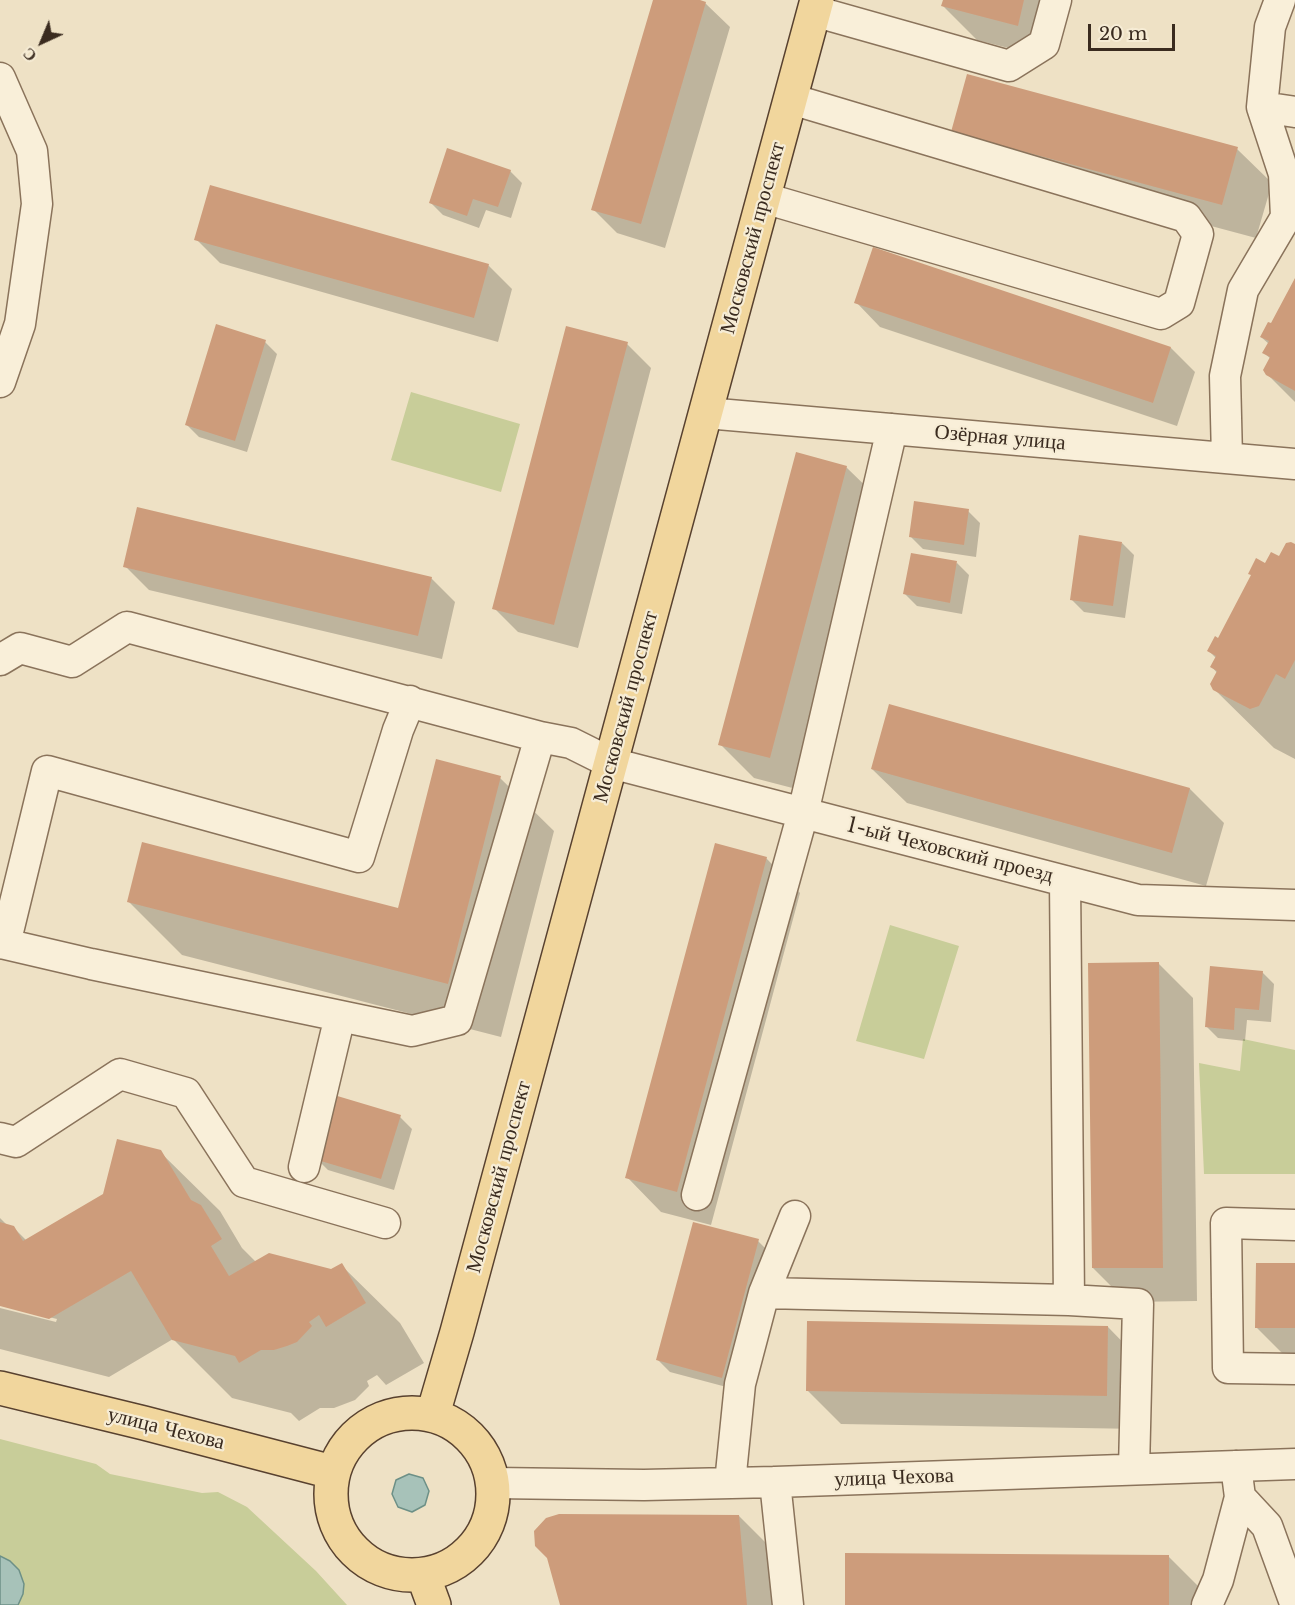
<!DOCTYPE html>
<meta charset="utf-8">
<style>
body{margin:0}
#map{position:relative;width:1295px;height:1605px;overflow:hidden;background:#eee1c5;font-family:"Libre Baskerville",serif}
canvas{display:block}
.north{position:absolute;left:12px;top:12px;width:60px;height:60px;-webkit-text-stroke:4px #f6ecd5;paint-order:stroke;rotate:224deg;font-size:16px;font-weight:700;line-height:24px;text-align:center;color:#3a2b1f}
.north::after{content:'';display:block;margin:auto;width:21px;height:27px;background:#3a2b1f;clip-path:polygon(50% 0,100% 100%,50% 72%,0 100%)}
.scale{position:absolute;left:1088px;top:24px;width:87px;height:27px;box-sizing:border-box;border:3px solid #3a2b1f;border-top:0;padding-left:8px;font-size:18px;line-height:21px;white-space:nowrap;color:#3a2b1f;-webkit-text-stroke:4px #f6ecd5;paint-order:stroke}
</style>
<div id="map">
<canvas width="1295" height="1605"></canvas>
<div class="north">С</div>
<div class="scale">20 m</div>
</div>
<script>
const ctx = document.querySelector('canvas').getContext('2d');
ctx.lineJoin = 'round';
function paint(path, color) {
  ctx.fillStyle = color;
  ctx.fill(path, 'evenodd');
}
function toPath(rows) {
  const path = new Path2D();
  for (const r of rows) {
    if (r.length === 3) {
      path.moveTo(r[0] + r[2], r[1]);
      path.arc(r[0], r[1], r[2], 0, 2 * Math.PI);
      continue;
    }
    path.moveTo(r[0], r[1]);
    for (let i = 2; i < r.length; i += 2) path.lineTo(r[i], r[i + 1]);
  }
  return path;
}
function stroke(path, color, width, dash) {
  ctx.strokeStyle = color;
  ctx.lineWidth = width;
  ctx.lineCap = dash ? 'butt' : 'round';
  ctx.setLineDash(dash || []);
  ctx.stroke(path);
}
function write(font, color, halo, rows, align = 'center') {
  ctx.font = font + ' "Libre Baskerville",serif';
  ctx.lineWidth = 4.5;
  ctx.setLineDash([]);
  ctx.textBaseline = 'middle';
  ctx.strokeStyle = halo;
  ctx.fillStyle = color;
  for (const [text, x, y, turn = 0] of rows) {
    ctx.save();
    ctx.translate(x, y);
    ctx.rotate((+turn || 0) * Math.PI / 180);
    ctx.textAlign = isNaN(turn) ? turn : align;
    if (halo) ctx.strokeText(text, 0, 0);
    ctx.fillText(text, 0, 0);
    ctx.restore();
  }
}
paint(toPath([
 [411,392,520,424,501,492,391,460],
 [890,925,959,946,924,1059,856,1041],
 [1243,1039,1295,1050,1295,1174,1204,1174,1199,1063,1240,1071],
 [0,1439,96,1464,110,1474,202,1493,218,1492,247,1507,316,1571,347,1605,0,1605]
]), '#c8cd99');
const water = toPath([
 [409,1474,423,1478,429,1491,425,1505,412,1512,398,1507,392,1494,396,1480,409,1474],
 [0,1556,10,1561,19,1570,24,1584,23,1594,18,1605,0,1605,0,1556]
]);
paint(water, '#a7c2b9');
stroke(water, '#6d9087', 1.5);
paint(toPath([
 [654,0,694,0,705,3,730,27,665,248,617,233,593,209],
 [944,0,1067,0,1052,59,977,40,943,6],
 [953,131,1237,149,1272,183,1256,238,987,166],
 [510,171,522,183,511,218,486,210,479,228,443,215,430,202],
 [196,239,488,265,512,289,498,342,220,263],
 [1295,281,1295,402,1267,374,1271,359,1264,353,1269,344,1261,337,1271,325],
 [856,302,1171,348,1195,372,1177,426,880,327],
 [265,342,277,354,247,452,199,437,187,425],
 [627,344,651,368,578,648,518,632,494,608],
 [846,467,881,501,804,791,754,778,720,744],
 [968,511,980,523,976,557,923,549,911,537],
 [1122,543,1134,555,1125,618,1084,612,1071,599],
 [1295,546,1295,759,1274,748,1214,689,1218,674,1212,667,1216,658,1209,651,1219,640,1266,565,1279,558],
 [957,563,969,575,962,614,917,606,905,594],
 [125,566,431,578,455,602,442,659,149,590],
 [872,769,1190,789,1224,823,1206,886,907,803],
 [500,778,554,831,501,1037,182,955,129,902,399,910],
 [766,858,800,893,711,1225,661,1212,627,1177],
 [1158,963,1193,998,1197,1301,1127,1302,1093,1268],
 [1262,972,1274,984,1271,1022,1247,1020,1245,1041,1218,1038,1206,1026],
 [400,1117,412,1129,394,1190,328,1170,316,1158],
 [160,1152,220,1211,242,1248,256,1262,332,1270,341,1265,400,1323,424,1363,386,1385,377,1375,367,1381,369,1386,355,1400,334,1408,320,1408,299,1421,291,1413,232,1398,173,1339,109,1377,0,1349,0,1308,56,1322,57,1319,0,1305,0,1218,8,1226,13,1227,27,1241,104,1195],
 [758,1241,770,1253,734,1389,670,1372,658,1360],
 [1295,1264,1295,1362,1291,1362,1257,1328],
 [1108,1327,1142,1362,1140,1429,841,1424,807,1390],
 [739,1516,784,1561,788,1605,562,1605],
 [1169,1557,1203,1591,1203,1605,846,1605]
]), '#0003');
paint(toPath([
 [653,0,700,0,706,2,641,224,591,210],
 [943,0,1024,0,1018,26,941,6],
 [967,74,1238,147,1222,205,951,132],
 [447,148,511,170,498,207,473,199,467,216,429,203],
 [210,185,489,264,474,318,194,240],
 [873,247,1171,347,1153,403,854,303],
 [1295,278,1295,391,1266,375,1263,370,1270,357,1262,353,1269,341,1260,337,1268,322,1271,323],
 [216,324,266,340,235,441,185,425],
 [566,326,628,342,554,625,492,609],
 [796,452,847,466,770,758,718,745],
 [914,501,969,509,964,545,909,537],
 [137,507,432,577,418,636,123,567],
 [1079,535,1122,542,1113,606,1070,600],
 [1291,542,1295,544,1295,660,1285,679,1276,674,1259,706,1250,709,1213,690,1210,684,1217,671,1210,667,1216,656,1207,651,1215,636,1218,638,1251,575,1248,574,1256,558,1265,563,1271,552,1279,556,1286,543],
 [911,553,957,561,950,603,903,594],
 [889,704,1190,788,1172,853,871,769],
 [436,759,501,776,448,984,127,902,142,842,398,908],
 [715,843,767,857,677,1192,625,1178],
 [1159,962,1163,1268,1092,1268,1088,963],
 [1210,966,1263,971,1259,1010,1235,1008,1234,1030,1205,1027],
 [334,1095,401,1115,381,1179,314,1159],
 [117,1139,161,1150,191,1200,201,1205,222,1239,211,1246,229,1276,269,1253,331,1269,342,1263,366,1303,326,1327,319,1315,309,1322,312,1326,297,1342,287,1346,274,1350,261,1350,239,1363,235,1356,172,1340,131,1271,49,1319,0,1306,0,1222,14,1226,23,1241,103,1194],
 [693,1222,759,1239,722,1378,656,1360],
 [1256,1263,1295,1263,1295,1328,1255,1328],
 [807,1321,1108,1326,1107,1396,806,1391],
 [559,1514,739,1515,747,1605,560,1605,547,1558,535,1546,534,1531,546,1518],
 [845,1553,1169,1555,1169,1605,845,1605]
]), '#cd9c7b');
const minor = toPath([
 [814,11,1009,66,1044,44,1056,0],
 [0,78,32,151,37,204,20,324,0,382],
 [1262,107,1295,112],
 [764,198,1161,314,1179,303,1198,234,1186,217,791,99],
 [706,413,1295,464],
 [1227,458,1225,376,1243,290,1286,217,1284,174,1262,107,1270,27,1280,0],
 [0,660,20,648,72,662,127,627,540,737,571,743,611,763,1138,900,1295,905],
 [410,701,398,730,359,857,47,771,5,944,91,964,412,1031,457,1020,540,737],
 [0,1138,16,1142,120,1074,186,1093,244,1182,385,1223],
 [304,1167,340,1016],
 [697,1195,803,813,892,429],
 [1295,1225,1226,1223,1228,1368,1295,1369],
 [764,1293,795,1216],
 [1069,1300,1138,1304,1134,1469],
 [775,1482,788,1605],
 [494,1483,644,1485,775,1482,1295,1464],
 [730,1483,740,1384,764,1293,1069,1300,1065,881],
 [1240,1497,1267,1526,1295,1603],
 [1207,1605,1218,1580,1240,1497,1236,1466]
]);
const major = toPath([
 [0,1388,144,1423,332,1472],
 [412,1494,81],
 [433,1414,457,1332,817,0],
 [423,1575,434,1605]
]);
stroke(minor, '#8a735b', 33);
stroke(major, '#58412f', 36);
stroke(minor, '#f9efd9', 30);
stroke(major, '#f1d69d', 33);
write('21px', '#3a2b1f', '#f6ecd5', [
 ["Московский проспект",753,238,-75],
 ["Озёрная улица",1000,438,5],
 ["Московский проспект",626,707,-75],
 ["1-ый Чеховский проезд",950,851,14],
 ["Московский проспект",499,1177,-75],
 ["улица Чехова",166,1429,14],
 ["улица Чехова",894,1478,-2]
]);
</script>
